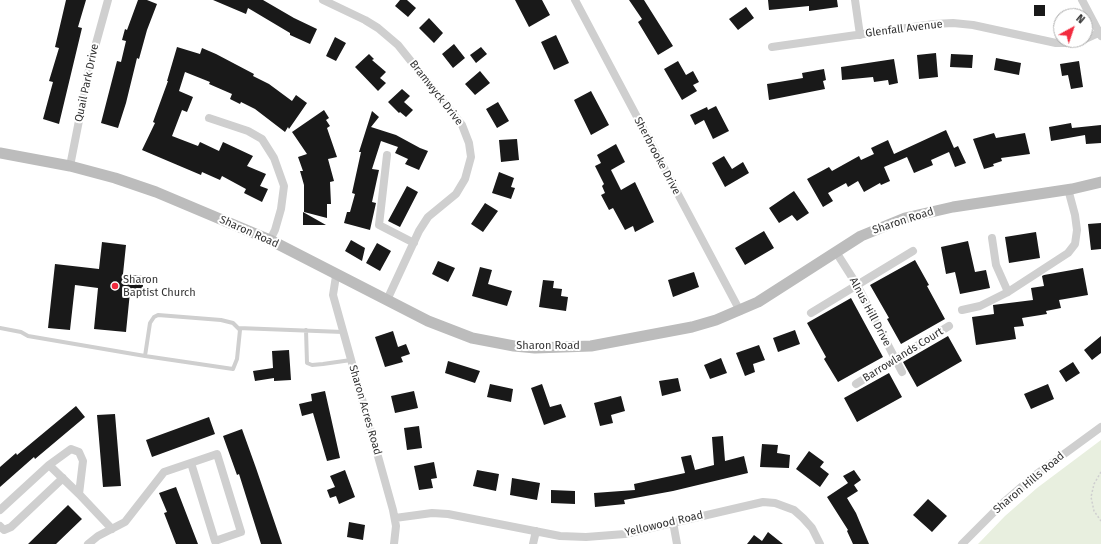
<!DOCTYPE html>
<style>
body{margin:0}
#map{position:relative;width:1101px;height:544px;overflow:hidden;background:#fff;font-family:"Fira Sans",sans-serif}
canvas{display:block}
.north{position:absolute;left:1053px;top:8px;width:40px;height:40px;box-sizing:border-box;background:#fff;border:1px solid #adadad;border-radius:50%;rotate:40deg;font-size:11px;font-weight:700;line-height:16px;text-align:center;color:#323232}
.north::after{content:'';display:block;margin:auto;width:14px;height:18px;background:#f22a3e;clip-path:polygon(50% 0,100% 100%,50% 72%,0 100%)}
</style>
<div id="map">
<canvas width="1101" height="544"></canvas>
<div class="north">N</div>
</div>
<script>
const ctx = document.querySelector('canvas').getContext('2d');
ctx.lineJoin = 'round';
function paint(path, color) {
  ctx.fillStyle = color;
  ctx.fill(path, 'evenodd');
}
function toPath(rows) {
  const path = new Path2D();
  for (const r of rows) {
    path.moveTo(r[0], r[1]);
    for (let i = 2; i < r.length; i += 2) path.lineTo(r[i], r[i + 1]);
  }
  return path;
}
function stroke(path, color, width, dash) {
  ctx.strokeStyle = color;
  ctx.lineWidth = width;
  ctx.lineCap = dash ? 'butt' : 'round';
  ctx.setLineDash(dash || []);
  ctx.stroke(path);
}
function write(font, color, halo, rows, align = 'center') {
  ctx.font = font + ' "Fira Sans",sans-serif';
  ctx.lineWidth = 4;
  ctx.setLineDash([]);
  ctx.textBaseline = 'middle';
  ctx.strokeStyle = halo;
  ctx.fillStyle = color;
  for (const [text, x, y, turn = 0] of rows) {
    ctx.save();
    ctx.translate(x, y);
    ctx.rotate((+turn || 0) * Math.PI / 180);
    ctx.textAlign = isNaN(turn) ? turn : align;
    if (halo) ctx.strokeText(text, 0, 0);
    ctx.fillText(text, 0, 0);
    ctx.restore();
  }
}
paint(toPath([
 [1101,440,1101,544,978,544,1005,516,1037,488]
]), '#e8efdf');
paint(toPath([
 [66,0,86,0,78,27,82,28,59,124,43,119,53,82,49,81,59,48,55,47],
 [138,0,147,0,157,4,147,30,139,59,137,58,126,103,118,128,101,123,117,61,121,62,126,41,122,40,125,29,127,30],
 [213,0,263,0,294,18,317,29,310,44,290,35,290,33,248,8,246,14],
 [400,0,407,0,416,8,408,17,395,6],
 [515,0,542,0,550,15,529,27],
 [629,0,644,0,673,46,658,55,638,22,642,19],
 [768,0,837,0,838,7,809,11,809,6,769,10],
 [1034,5,1045,5,1045,16,1034,16],
 [746,7,754,18,738,30,729,19],
 [429,18,443,33,434,43,419,28],
 [556,35,569,63,554,70,541,42],
 [335,37,346,43,336,61,326,56],
 [454,44,465,58,453,68,442,54],
 [177,47,200,54,202,48,216,54,254,74,253,76,269,84,292,101,296,95,307,103,289,129,288,127,285,132,255,109,241,102,240,104,230,99,232,94,209,84,210,82,185,72,179,91,193,97,187,112,182,110,172,136,198,146,200,142,219,151,223,142,253,156,247,166,266,174,260,186,268,189,262,202,244,193,246,189,222,176,220,180,202,172,201,175,142,150,155,123,153,122,168,81,167,81],
 [481,47,487,54,476,63,470,55],
 [936,53,938,77,919,79,917,55],
 [369,54,374,59,372,60,386,72,380,78,386,83,378,91,355,67],
 [951,54,973,55,972,68,950,67],
 [996,58,1021,63,1019,75,994,70],
 [894,59,898,83,889,85,888,80,874,82,873,77,842,80,841,67],
 [678,61,686,75,693,71,699,82,693,85,697,91,682,100,664,69],
 [1079,61,1083,87,1071,89,1068,75,1062,76,1060,64],
 [824,69,826,80,823,81,825,89,769,100,767,84,803,78,802,73],
 [480,71,490,83,475,95,465,84],
 [402,89,410,96,404,102,413,110,406,117,400,112,399,113,388,102],
 [591,91,609,125,591,135,574,100],
 [498,102,509,121,497,128,486,109],
 [716,106,729,131,713,139,704,120,695,125,690,115,707,107,708,110],
 [324,110,329,118,326,120,330,126,327,128,337,157,328,159,334,181,330,182,331,204,327,204,327,218,304,212,304,185,300,171,303,171,298,157,307,154,292,132],
 [372,111,379,117,371,127,396,135,420,148,428,151,419,170,405,164,408,159,395,153,398,147,381,141,372,169,379,170,372,202,376,203,370,230,344,223,347,212,350,212,355,194,352,193,361,152,359,152],
 [1071,123,1072,128,1101,125,1101,143,1086,144,1085,135,1051,141,1049,127],
 [946,130,954,148,958,146,966,163,955,167,949,152,931,160,933,165,914,173,907,157,884,167,890,181,881,185,880,183,864,192,858,181,848,187,846,183,828,193,833,201,823,207,807,179,829,167,832,171,859,156,861,160,874,154,871,148,888,140,894,154],
 [994,133,996,138,1025,133,1030,154,1001,158,1002,161,993,164,994,166,984,169,973,139],
 [517,139,519,160,501,162,499,140],
 [616,144,625,162,611,170,621,190,635,182,654,222,635,232,633,226,625,230,613,208,609,210,601,195,605,193,602,186,604,184,595,166,601,163,597,155],
 [724,156,732,169,743,162,749,173,725,187,712,163],
 [499,172,514,178,511,187,515,188,511,199,492,193],
 [407,186,418,192,400,227,388,221],
 [794,191,809,213,797,221,792,215,779,223,769,208],
 [485,203,498,211,483,232,471,224],
 [303,212,326,225,303,225],
 [1101,223,1101,249,1091,250,1088,224],
 [764,231,774,248,745,265,735,248],
 [1036,232,1040,258,1009,263,1005,237],
 [351,240,365,248,362,261,345,251],
 [968,241,975,272,986,270,990,288,960,294,955,272,946,274,941,247],
 [102,242,126,245,123,274,144,276,142,294,130,292,126,332,94,329,98,288,75,285,70,330,48,328,55,264,99,269],
 [377,243,391,251,380,271,366,263],
 [915,260,929,285,927,286,945,319,901,344,887,319,889,318,870,285],
 [438,261,455,268,448,282,432,274],
 [480,267,492,270,488,284,512,291,507,306,472,296],
 [1083,268,1088,295,1059,300,1061,308,1046,311,1047,314,1022,318,1024,326,1014,327,1016,339,976,345,972,317,994,314,993,305,1033,300,1031,288,1044,286,1042,276,1044,275],
 [694,272,699,287,673,297,668,280],
 [543,280,554,281,553,288,562,289,561,296,568,297,566,311,539,307],
 [851,298,883,357,838,382,824,359,826,357,807,323],
 [795,330,800,344,778,352,773,338],
 [393,331,398,347,406,344,410,354,401,357,403,362,385,367,375,337],
 [948,336,962,361,917,387,903,362],
 [1101,336,1101,353,1092,360,1084,350],
 [759,345,765,360,753,364,755,372,745,376,736,353],
 [289,350,291,380,274,381,274,378,255,381,253,371,273,368,272,351],
 [721,358,727,373,710,379,704,365],
 [448,361,480,371,475,383,445,373],
 [1073,362,1080,373,1066,382,1059,371],
 [889,373,902,397,857,422,844,398],
 [678,378,681,391,662,396,659,381],
 [490,384,513,389,511,402,487,397],
 [542,384,550,407,561,404,566,417,544,425,531,388],
 [1048,384,1054,399,1031,409,1024,394],
 [325,391,340,458,327,461,313,413,302,416,299,404,312,401,311,394],
 [414,391,418,408,395,413,391,396],
 [621,396,625,411,611,415,613,423,600,426,594,403],
 [76,406,85,417,35,459,34,457,0,487,0,467,16,453,17,455],
 [115,414,121,486,103,487,97,415],
 [209,417,215,434,152,457,146,440],
 [419,426,422,448,407,450,404,428],
 [242,429,256,468,282,544,261,544,239,474,237,475,223,436],
 [723,436,725,461,744,456,748,473,673,491,624,500,625,504,595,507,594,493,635,490,634,484,685,473,681,457,691,455,695,470,714,465,712,437],
 [762,444,778,445,777,453,790,455,789,468,760,467],
 [809,451,824,462,820,467,829,474,820,487,796,469],
 [434,462,437,478,431,479,433,488,419,490,414,466],
 [345,470,355,497,339,504,336,496,330,498,327,490,335,487,330,476],
 [477,470,499,474,496,491,473,486],
 [854,470,861,480,854,485,858,491,847,498,856,513,869,544,853,544,847,531,848,530,827,497,848,483,843,476],
 [512,478,540,483,537,500,510,495],
 [176,487,198,544,176,544,164,513,167,512,159,493],
 [551,490,575,491,575,504,551,503],
 [928,499,947,516,932,532,913,515],
 [68,505,82,519,56,544,28,544],
 [349,522,365,525,363,540,347,537],
 [768,532,783,544,747,544,754,535,762,541]
]), '#191919');
stroke(toPath([
 [1101,472,1094,484,1091,497,1094,511,1101,521]
]), '#cfcfcf', 1.5, [2, 2]);
stroke(toPath([
 [0,328,21,332,28,336,145,356,233,369,237,359,240,330,233,323,221,320,158,315,154,317,150,323,145,356],
 [238,328,343,332],
 [306,330,307,363,312,365,323,364,351,360]
]), '#cfcfcf', 4);
stroke(toPath([
 [323,0,365,20,378,28,398,45,462,125,469,143,471,157,465,179,456,194,428,217,419,231,387,300],
 [575,0,740,311],
 [855,0,860,35],
 [1082,0,1101,36],
 [1085,39,1101,32],
 [772,47,934,24,953,23,973,25,1056,43,1069,43,1082,40],
 [209,118,248,131,262,139,274,158,284,186,281,209,275,230,270,240],
 [387,155,379,225,414,243],
 [70,166,90,65,108,0],
 [992,238,996,265,1008,292],
 [836,252,857,285,902,372],
 [336,276,333,295,393,510,396,526,394,544],
 [962,310,980,306,1008,292,1068,253,1075,244,1077,230,1075,215,1068,189],
 [811,313,913,251],
 [856,384,949,326],
 [79,494,49,465,71,449,79,452,83,461,79,494,112,529],
 [0,510,49,465],
 [395,518,432,513,448,514,560,536,586,537,625,534,763,502,775,503,794,510,803,518,812,528,820,544],
 [673,522,677,544],
 [0,526,4,530,11,527,63,478],
 [88,544,98,536,125,522,164,472,217,454,241,532,215,541,191,463],
 [533,544,536,531],
 [962,544,1004,502,1034,476,1101,427]
]), '#cfcfcf', 8);
stroke(toPath([
 [0,153,70,166,115,178,156,192,270,240,428,321,472,338,514,346,535,348,591,346,692,327,716,320,758,302,861,236,905,218,953,207,1072,189,1101,182]
]), '#bcbcbc', 11);
for (const [x, y, r, color] of [
 [115,286,4,"#f22a3e"]
]) {
  const dot = new Path2D();
  dot.arc(x, y, r, 0, 2 * Math.PI);
  ctx.fillStyle = color;
  ctx.fill(dot);
  stroke(dot, '#fff', 1.5);
}
write('11px', '#323232', '#fff', [
 ["Glenfall Avenue",904,29,-7],
 ["Quail Park Drive",87,83,-78],
 ["Bramwyck Drive",436,93,52],
 ["Sherbrooke Drive",657,156,62],
 ["Sharon Road",903,221,-18],
 ["Sharon Road",249,232,24],
 ["Alnus Hill Drive",870,312,62],
 ["Sharon Road",548,346],
 ["Barrowlands Court",903,355,-32],
 ["Sharon Acres Road",365,410,74],
 ["Sharon Hills Road",1029,483,-40],
 ["Yellowood Road",664,524,-13]
]);
write('11px', '#323232', '#fff', [
 ["Sharon",123,280],
 ["Baptist Church",123,293]
], 'left');
</script>
